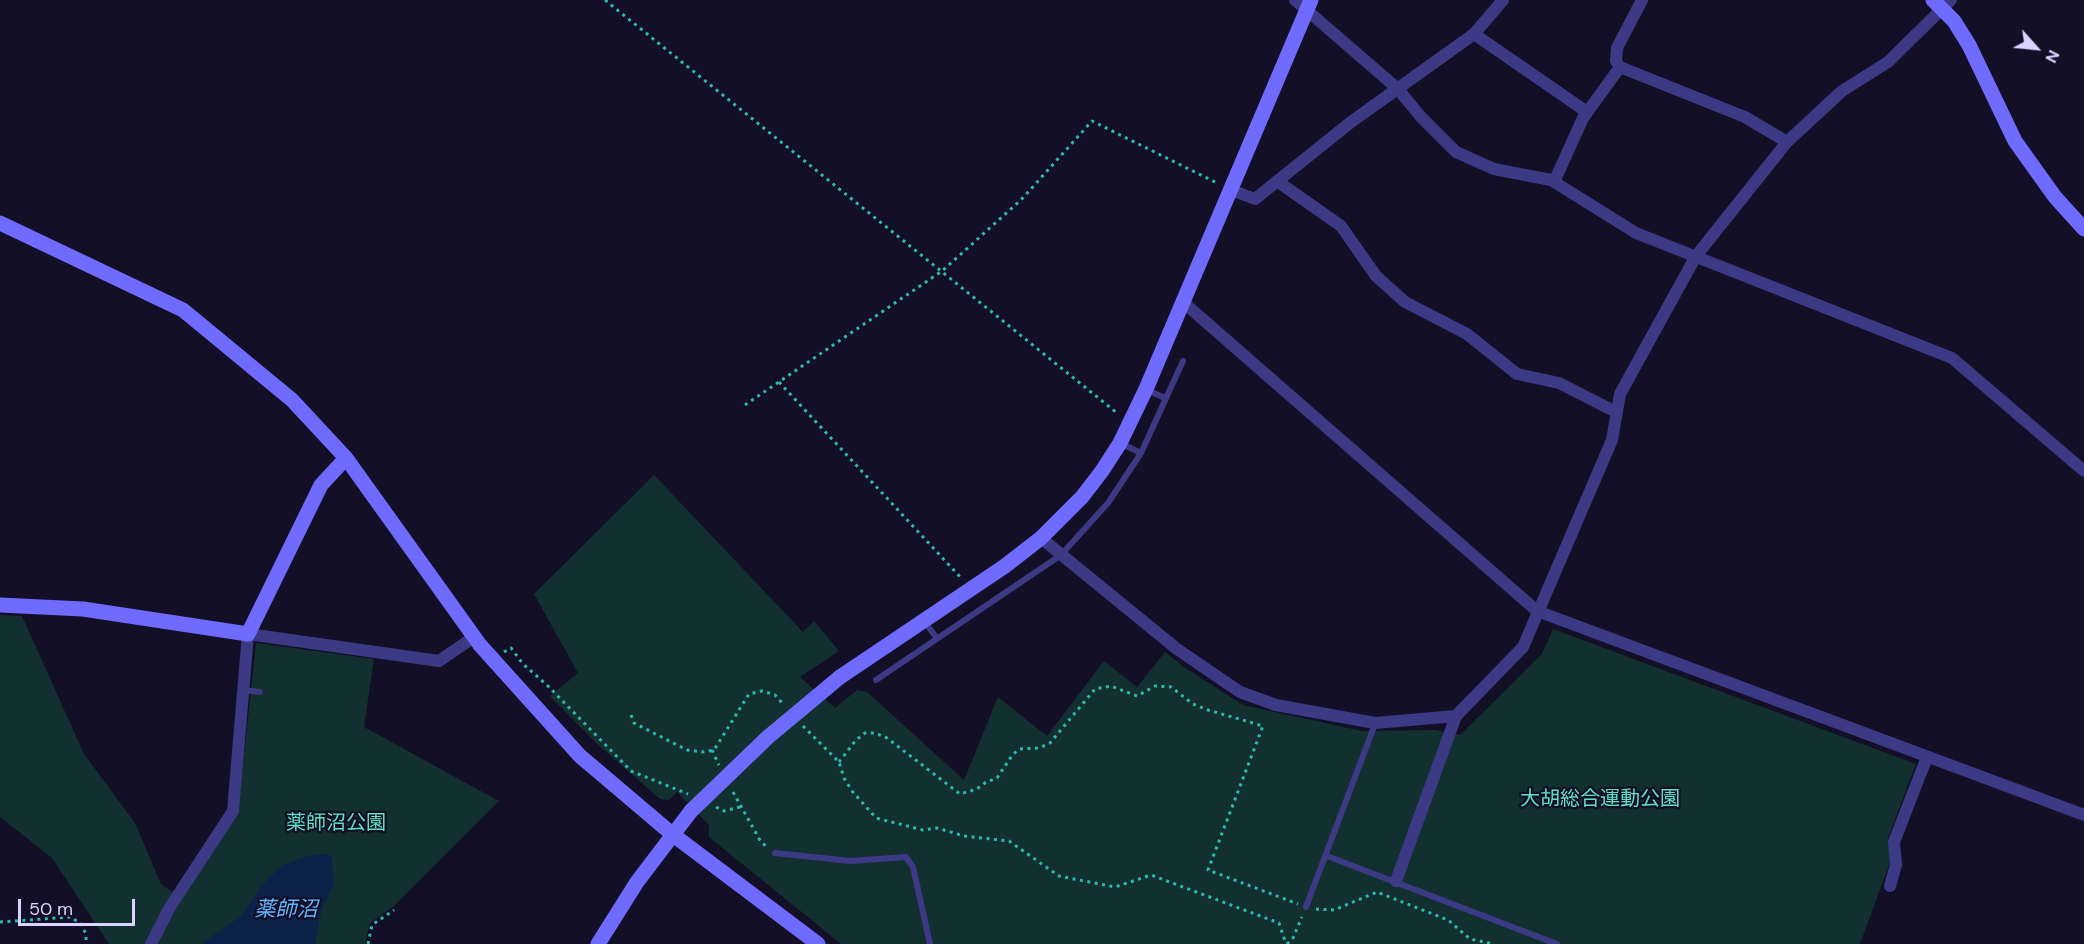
<!DOCTYPE html>
<meta charset="utf-8">
<style>
body{margin:0}
#map{position:relative;width:2084px;height:944px;overflow:hidden;background:#130f26;font-family:"DM Sans",sans-serif}
canvas{display:block}
.north{position:absolute;left:2006px;top:18px;width:60px;height:60px;-webkit-text-stroke:4px #130f26;paint-order:stroke;rotate:117deg;font-size:16px;font-weight:700;line-height:24px;text-align:center;color:#d9d4ff}
.north::after{content:'';display:block;margin:auto;width:21px;height:27px;background:#d9d4ff;clip-path:polygon(50% 0,100% 100%,50% 72%,0 100%)}
.scale{position:absolute;left:18px;top:899px;width:117px;height:27px;box-sizing:border-box;border:3px solid #d9d4ff;border-top:0;padding-left:8px;font-size:18px;line-height:21px;white-space:nowrap;color:#d9d4ff;-webkit-text-stroke:4px #130f26;paint-order:stroke}
</style>
<div id="map">
<canvas width="2084" height="944"></canvas>
<div class="north">N</div>
<div class="scale">50 m</div>
</div>
<script>
const ctx = document.querySelector('canvas').getContext('2d');
ctx.lineJoin = 'round';
function paint(path, color) {
  ctx.fillStyle = color;
  ctx.fill(path, 'evenodd');
}
function toPath(rows) {
  const path = new Path2D();
  for (const r of rows) {
    path.moveTo(r[0], r[1]);
    for (let i = 2; i < r.length; i += 2) path.lineTo(r[i], r[i + 1]);
  }
  return path;
}
function stroke(path, color, width, dash) {
  ctx.strokeStyle = color;
  ctx.lineWidth = width;
  ctx.lineCap = dash ? 'butt' : 'round';
  ctx.setLineDash(dash || []);
  ctx.stroke(path);
}
function write(font, color, halo, rows, align = 'center') {
  ctx.font = font + ' "DM Sans","Noto Sans JP",sans-serif';
  ctx.lineWidth = 4.5;
  ctx.setLineDash([]);
  ctx.textBaseline = 'middle';
  ctx.strokeStyle = halo;
  ctx.fillStyle = color;
  for (const [text, x, y, turn = 0] of rows) {
    ctx.save();
    ctx.translate(x, y);
    ctx.rotate((+turn || 0) * Math.PI / 180);
    ctx.textAlign = isNaN(turn) ? turn : align;
    if (halo) ctx.strokeText(text, 0, 0);
    ctx.fillText(text, 0, 0);
    ctx.restore();
  }
}
paint(toPath([
 [654,475,803,632,814,621,839,651,800,677,835,708,857,690,867,692,964,780,998,697,1047,736,1104,661,1137,687,1165,652,1184,667,1243,705,1362,731,1435,730,1460,735,1542,654,1553,629,1916,764,1888,838,1890,863,1860,944,841,944,709,837,709,825,677,792,669,800,660,799,597,744,550,696,578,673,534,594],
 [0,615,22,616,84,754,135,823,161,884,177,895,238,811,256,643,374,659,364,727,499,801,395,905,370,923,365,944,109,944,52,858,0,817]
]), '#12302f');
paint(toPath([
 [328,854,332,857,334,886,322,907,315,944,201,944,240,917,261,886,281,866,311,855]
]), '#0c2248');
stroke(toPath([
 [605,0,1117,413],
 [779,382,962,579],
 [745,405,942,271,1021,200,1092,121,1219,184],
 [504,652,511,648,523,664,547,685,631,771,688,794],
 [631,715,634,723,687,750,703,752,714,750,749,694,762,691,775,695,784,705],
 [803,726,839,762,844,778,852,791,876,818,923,830,937,828,964,836,1009,841,1059,876,1115,887,1151,875,1279,923,1286,944],
 [712,750,719,765],
 [839,762,856,740,865,733,875,733,887,738,960,794,977,789,986,782,997,778,1013,754,1020,749,1039,748,1050,743,1095,689,1111,686,1137,696,1155,686,1171,687,1193,704,1208,710,1263,726,1208,870,1298,904],
 [733,792,761,842,767,847],
 [716,807,724,811,740,807],
 [1316,909,1334,910,1377,892,1448,920,1470,939,1494,944],
 [0,922,71,917,81,924,86,934,86,944],
 [368,944,372,925,394,910],
 [1287,944,1293,938,1302,917]
]), '#2fb8b0', 3, [3, 4.5]);
stroke(toPath([
 [1147,390,1165,398],
 [1120,443,1141,453],
 [924,621,936,637],
 [876,680,1061,555,1108,503,1141,453,1183,361],
 [243,690,260,692],
 [775,853,851,861,906,857,913,867,930,944],
 [1327,856,1557,944],
 [1306,907,1375,724]
]), '#3d3a85', 6);
stroke(toPath([
 [1295,0,1398,89,1421,117,1456,152,1494,169,1551,180,1636,233,1952,358,2084,471],
 [1642,0,1617,48,1616,61,1620,67,1745,117,1787,142],
 [1474,34,1587,112],
 [1277,181,1341,226,1376,276,1405,302,1467,334,1517,374,1559,383,1616,412],
 [1554,182,1583,118,1620,67],
 [1231,190,1255,199,1351,122,1474,34,1503,0],
 [1183,302,1537,611,2084,815],
 [1041,538,1177,649,1240,692,1276,705,1375,723,1456,716],
 [1396,881,1456,716,1523,647,1612,440,1620,394,1696,256,1787,142,1842,91,1888,62,1951,0],
 [1890,886,1896,865,1894,842,1927,757],
 [151,944,170,907,233,811,248,634,439,661,474,637]
]), '#3d3a85', 12);
stroke(toPath([
 [1933,0,1954,21,1969,45,2015,141,2055,197,2084,229],
 [0,223,183,310,292,400,346,458,480,645,580,756,672,834,818,944],
 [0,605,83,609,248,634,321,485,346,458],
 [840,677,1005,566,1041,538,1082,497,1102,471,1120,443,1146,389,1311,0],
 [598,944,637,882,691,811]
]), '#6f6bff', 15);
stroke(toPath([
 [691,811,768,737,840,677]
]), '#6f6bff', 15);
write('20px', '#5fe0c0', '#130f26', [
 ["大胡総合運動公園",1600,800],
 ["薬師沼公園",336,824]
]);
write('italic 21px', '#62b6ff', '#130f26', [
 ["薬師沼",286,910]
]);
</script>
